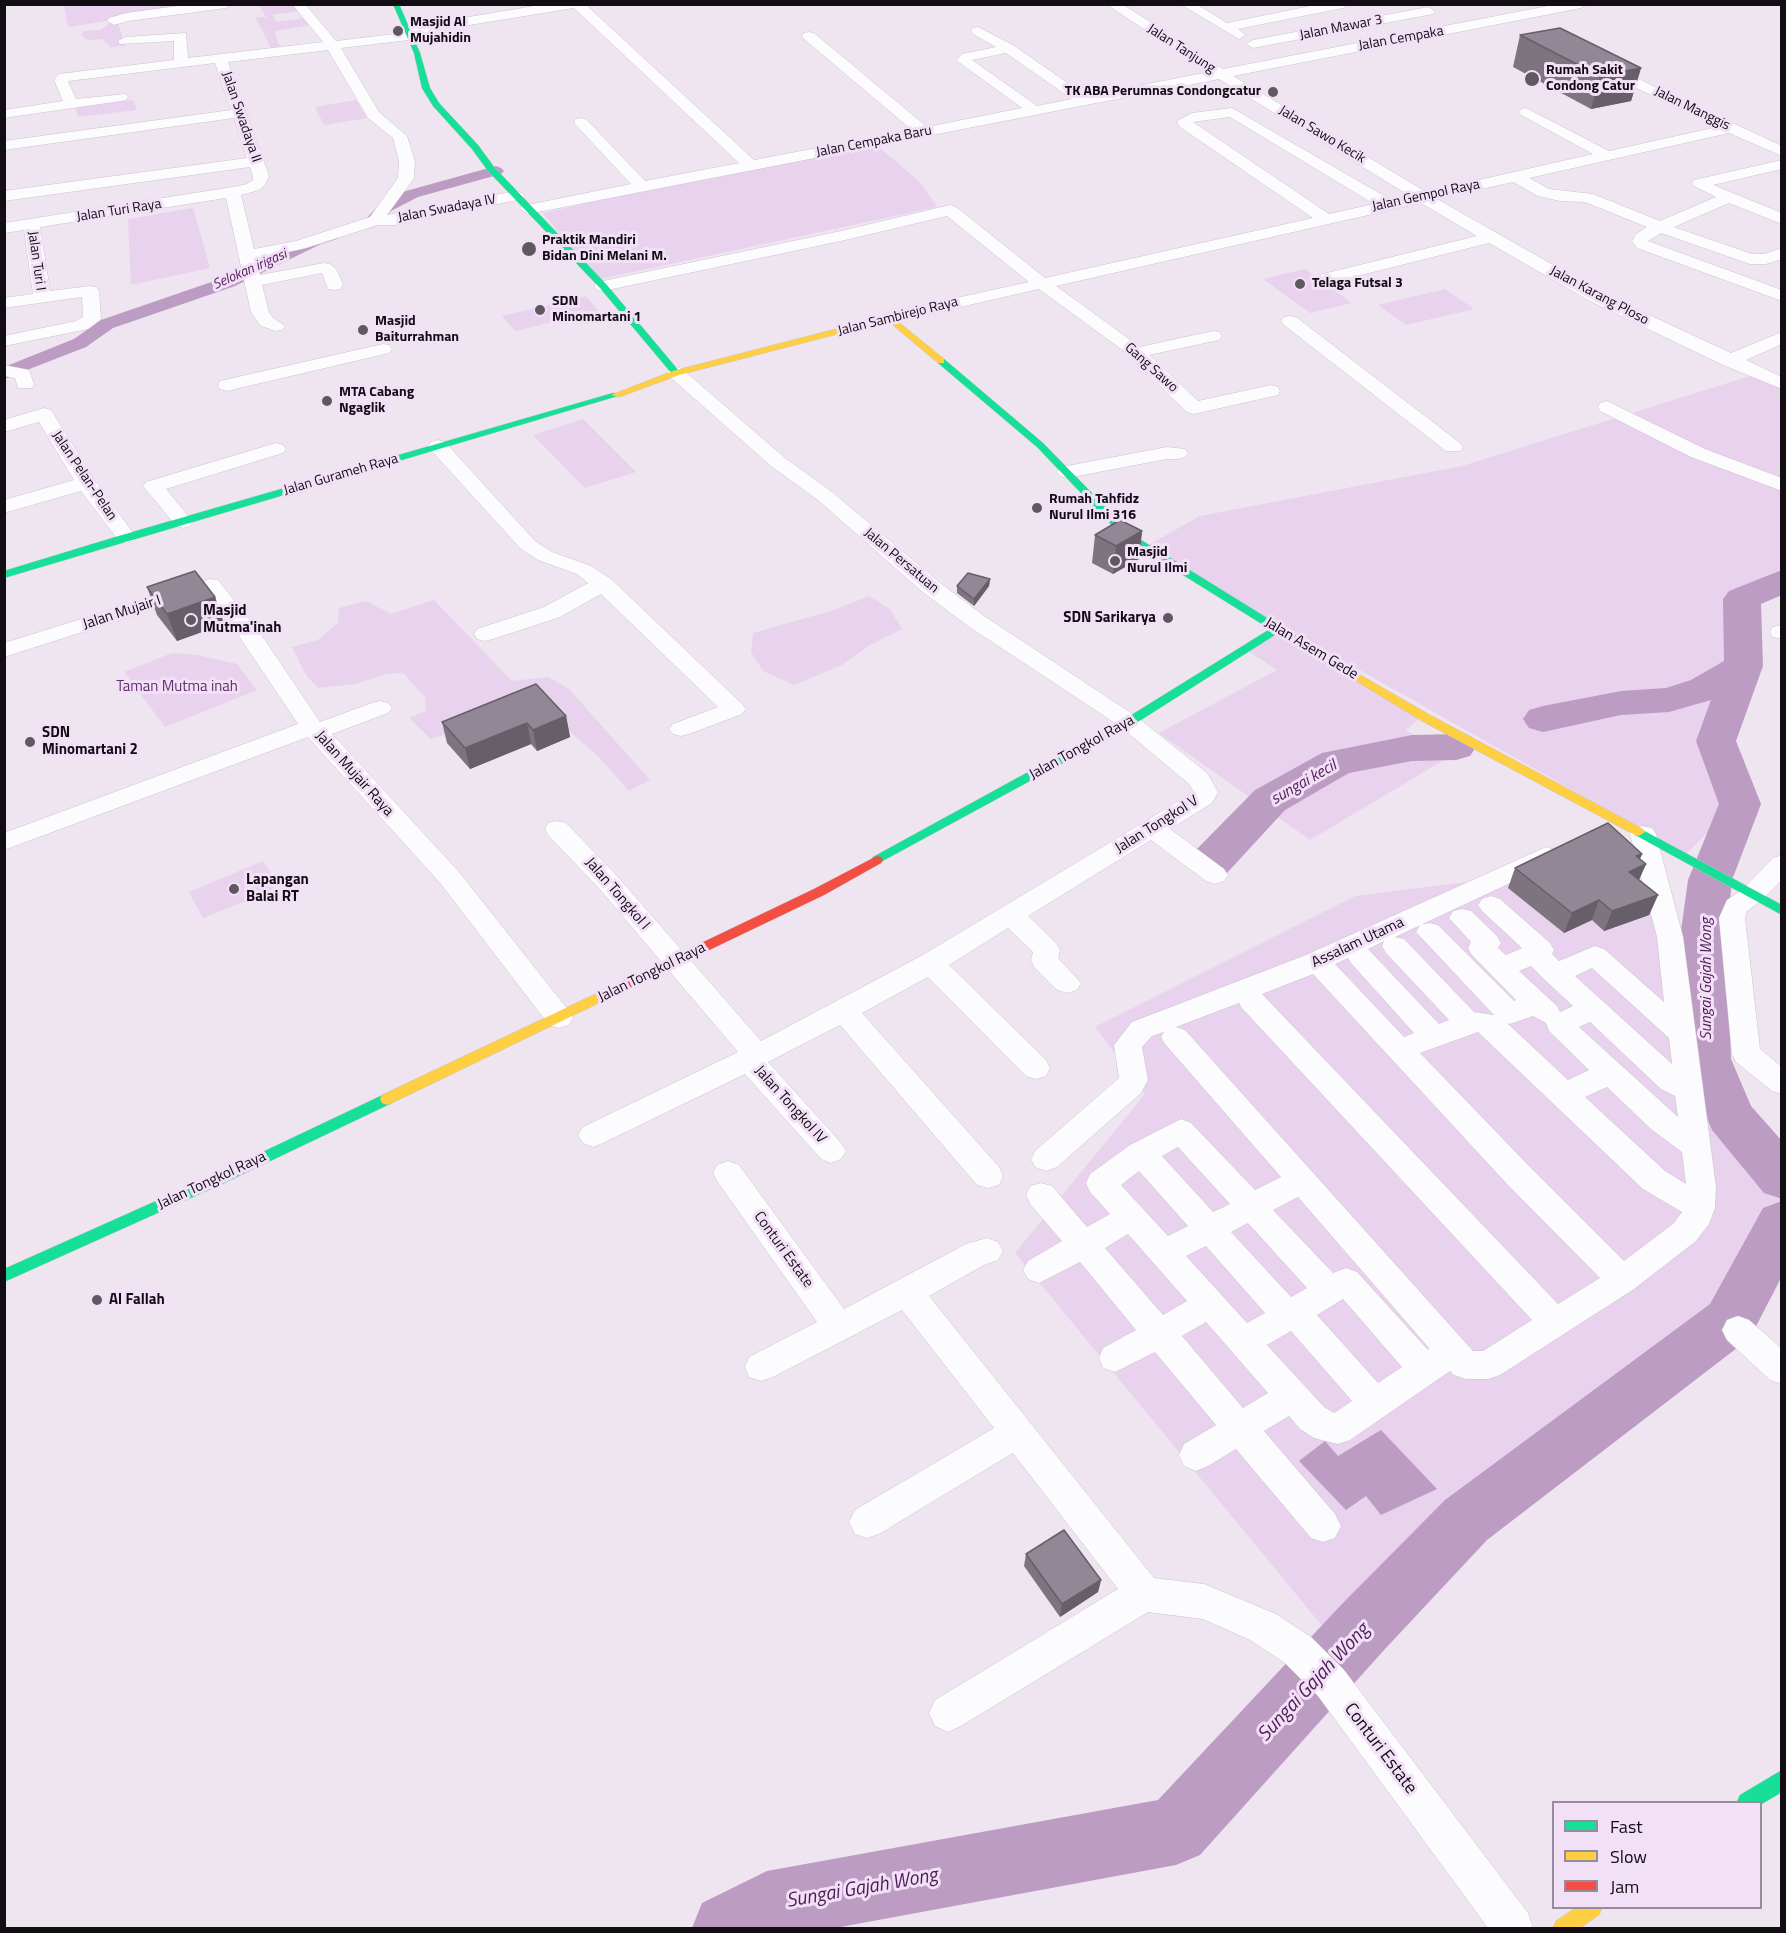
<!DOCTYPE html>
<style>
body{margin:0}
#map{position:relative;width:1786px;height:1933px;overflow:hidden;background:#eee5f1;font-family:"Titillium Web",sans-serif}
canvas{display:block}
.frame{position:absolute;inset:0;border:6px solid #120c13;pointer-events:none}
.legend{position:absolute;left:1552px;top:1801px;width:210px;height:108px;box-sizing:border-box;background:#f2e0f6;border:2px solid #988b9b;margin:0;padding:8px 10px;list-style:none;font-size:18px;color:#120c13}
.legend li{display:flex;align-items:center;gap:12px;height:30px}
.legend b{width:30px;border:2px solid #988b9b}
</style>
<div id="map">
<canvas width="1786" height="1933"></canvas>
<div class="frame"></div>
<ul class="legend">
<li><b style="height:8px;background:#16e098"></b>Fast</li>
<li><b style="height:8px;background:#ffcf43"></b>Slow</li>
<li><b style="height:8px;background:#f24e42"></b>Jam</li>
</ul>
</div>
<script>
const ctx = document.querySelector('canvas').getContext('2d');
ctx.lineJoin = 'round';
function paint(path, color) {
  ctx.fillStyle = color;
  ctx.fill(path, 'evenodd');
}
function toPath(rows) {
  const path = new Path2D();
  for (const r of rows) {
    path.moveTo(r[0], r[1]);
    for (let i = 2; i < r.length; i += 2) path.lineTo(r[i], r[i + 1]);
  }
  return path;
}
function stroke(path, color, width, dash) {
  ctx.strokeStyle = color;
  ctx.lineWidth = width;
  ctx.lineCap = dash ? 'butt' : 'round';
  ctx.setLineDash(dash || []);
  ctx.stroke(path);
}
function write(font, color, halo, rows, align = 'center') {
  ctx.font = font + ' "Titillium Web",sans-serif';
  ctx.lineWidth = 6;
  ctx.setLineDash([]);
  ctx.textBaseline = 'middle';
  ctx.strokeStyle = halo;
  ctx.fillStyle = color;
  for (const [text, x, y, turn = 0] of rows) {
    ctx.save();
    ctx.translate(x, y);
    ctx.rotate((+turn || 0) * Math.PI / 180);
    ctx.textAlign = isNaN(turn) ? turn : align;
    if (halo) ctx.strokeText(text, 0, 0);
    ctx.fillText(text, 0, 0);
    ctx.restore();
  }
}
paint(toPath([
 [77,4,186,4,188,8,68,27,64,7],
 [259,5,295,5,300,11,272,15,276,22,306,18,311,25,275,31,278,43,281,46,271,48,255,17,268,17,265,16],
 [112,21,117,21,126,46,110,47,102,39,88,40,81,35,83,31,101,30],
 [133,100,137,110,78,117,75,107],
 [356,100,367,118,324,125,315,107],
 [874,143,920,182,937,207,596,280,543,213,748,167],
 [193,208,210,268,131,285,128,219],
 [1305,269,1352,303,1310,313,1263,279],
 [1445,289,1474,309,1406,325,1378,305],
 [586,296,599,311,515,331,502,316],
 [1763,372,1781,379,1781,574,1727,595,1744,666,1713,741,1736,804,1686,854,1143,548,1200,516,1462,466],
 [583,419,636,472,585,488,533,435],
 [869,596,890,609,902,629,868,646,842,665,794,685,763,671,751,652,753,633,834,610],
 [434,600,512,681,548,677,569,689,650,780,629,791,599,757,539,705,431,739,409,718,426,711,425,697,403,673,386,674,356,684,318,688,306,675,292,647,318,640,338,623,339,608,366,601,391,614],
 [1276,633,1420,718,1406,730,1449,757,1310,840,1159,733,1277,670,1242,647],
 [172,653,197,655,237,664,257,690,165,727,124,672],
 [1563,854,1652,906,1695,1010,1705,1058,1729,1116,1781,1179,1781,1223,1730,1321,1328,1633,1015,1253,1145,1094,1095,1027,1355,896,1474,881],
 [263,861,280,887,203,918,189,892]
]), '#e8d2ed');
paint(toPath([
 [1381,1430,1437,1489,1381,1515,1366,1496,1346,1510,1299,1461,1325,1441,1338,1456]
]), '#bc9cc2');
paint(toPath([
 [496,166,501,168,504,171,501,174,418,197,391,211,376,226,370,228,362,223,379,205,406,191,496,166],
 [331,231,339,236,337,239,321,244,235,286,113,328,86,347,4,379,4,367,74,339,101,320,223,278,309,238,331,231]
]), '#bc9cc2');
paint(toPath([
 [1782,570,1782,595,1761,604,1763,666,1736,741,1761,804,1732,880,1727,931,1731,1059,1751,1106,1782,1141,1782,1199,1764,1193,1712,1130,1683,1059,1681,931,1688,880,1719,804,1696,741,1711,700,1669,712,1621,715,1543,732,1529,728,1523,719,1529,710,1543,706,1621,691,1666,688,1691,680,1724,661,1723,599,1729,591,1782,570],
 [1456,734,1470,738,1476,747,1470,756,1456,760,1412,761,1349,773,1285,810,1227,873,1211,877,1195,873,1189,862,1195,851,1255,790,1322,753,1412,735,1456,734],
 [1782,1201,1782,1276,1750,1338,1487,1540,1385,1649,1200,1855,1176,1865,835,1928,692,1928,702,1903,767,1871,1158,1800,1341,1605,1445,1500,1710,1304,1763,1208,1782,1201]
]), '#bc9cc2');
const street = toPath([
 [192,4,232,4,226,8,128,21,114,25,107,21,109,18,126,13,192,4],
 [292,4,305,4,336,41,403,33,404,28,409,27,546,4,585,4,754,160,912,130,804,39,802,36,804,33,809,32,814,33,927,127,1022,108,956,60,962,54,996,47,973,34,971,31,973,28,978,27,1013,45,1086,96,1209,72,1106,4,1122,4,1223,69,1558,4,1587,4,1581,8,1233,76,1426,192,1593,154,1521,115,1519,112,1521,109,1526,108,1609,151,1717,127,1599,70,1597,67,1599,64,1604,63,1782,146,1782,156,1729,133,1529,178,1549,189,1593,194,1660,221,1716,197,1694,186,1692,183,1694,180,1782,160,1782,169,1713,185,1782,213,1782,224,1729,203,1674,227,1752,254,1764,254,1782,248,1782,259,1766,264,1750,264,1661,233,1648,241,1782,290,1782,301,1637,248,1632,241,1636,234,1647,227,1585,202,1560,201,1538,196,1513,182,1437,199,1604,294,1731,353,1782,332,1782,344,1746,360,1782,377,1782,389,1723,365,1592,302,1489,243,1325,284,1319,283,1317,279,1319,275,1477,236,1421,203,1056,286,1140,347,1213,331,1219,332,1222,336,1219,340,1149,355,1198,401,1271,385,1278,387,1280,391,1278,395,1194,414,1187,412,1124,351,1039,289,890,323,884,322,881,318,884,314,1029,282,947,216,841,241,603,291,597,290,594,286,597,282,603,281,841,231,950,205,956,207,1045,278,1313,218,1180,127,1177,121,1192,113,1232,108,1391,200,1410,196,1219,79,528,214,520,209,522,206,631,184,576,125,574,122,576,119,581,118,586,119,645,181,739,163,574,8,414,34,414,39,409,40,341,48,379,112,407,136,415,161,414,178,387,215,516,191,522,193,524,196,522,199,394,225,378,225,306,248,256,259,260,275,324,263,330,264,337,270,343,285,340,289,334,290,328,289,322,273,262,285,269,312,273,318,285,326,282,330,276,331,261,326,251,312,226,198,40,227,50,291,90,286,96,287,99,291,101,319,88,329,4,346,4,336,76,321,83,317,82,297,4,308,4,298,33,294,24,230,4,233,4,223,233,187,247,184,253,180,253,176,250,167,4,201,4,191,247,158,234,118,4,150,4,141,231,110,215,63,68,81,76,99,126,94,128,97,126,100,121,101,4,118,4,110,63,101,54,80,59,74,174,60,174,41,120,44,118,41,125,37,186,33,188,58,323,42,292,4],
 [328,50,368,118,393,138,399,161,398,178,370,217,296,241,254,249,241,195,259,190,265,185,269,176,228,62,328,50],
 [1006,53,1072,99,1037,106,972,60,1006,53],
 [1230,117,1374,204,1329,214,1193,122,1230,117],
 [1180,4,1196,4,1227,23,1320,4,1349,4,1343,8,1238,29,1246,35,1239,39,1180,4],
 [1428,7,1435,11,1433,14,1253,48,1246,44,1253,40,1428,7],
 [1290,316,1296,317,1460,443,1463,447,1460,451,1446,451,1284,325,1281,321,1284,317,1290,316],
 [383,344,389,345,392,349,389,353,227,391,220,389,218,385,220,381,383,344],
 [4,365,29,370,34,384,32,388,18,388,15,378,4,376,4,365],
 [676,367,682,369,785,458,832,492,940,583,984,616,1137,717,1207,773,1218,792,1212,803,1170,829,1224,869,1228,875,1224,881,1215,884,1206,881,1151,840,1028,916,1056,943,1060,950,1058,958,1081,983,1077,990,1067,993,1057,990,1034,967,1031,960,1033,952,1008,928,949,965,1046,1060,1050,1068,1046,1076,1036,1079,1026,1076,928,977,862,1013,999,1167,1003,1176,999,1185,988,1188,977,1185,840,1025,768,1062,841,1143,846,1151,841,1159,831,1163,821,1159,745,1074,603,1143,593,1147,583,1143,578,1135,583,1127,738,1052,598,887,548,835,545,829,548,823,557,821,566,823,616,875,761,1041,921,956,1194,792,1189,784,1121,727,968,626,924,593,818,500,771,466,670,377,667,373,670,369,676,367],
 [1607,401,1705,449,1782,478,1782,491,1691,457,1600,411,1598,407,1600,403,1607,401],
 [44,408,51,410,95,481,136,537,133,541,126,543,119,541,81,491,4,513,4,500,74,480,39,422,4,432,4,420,44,408],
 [438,440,445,442,535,541,552,552,591,566,611,579,742,704,746,709,742,714,689,734,681,736,673,734,669,729,673,724,718,707,601,594,560,617,493,639,485,641,477,639,474,634,477,629,544,607,588,583,577,574,538,560,521,549,431,450,428,446,431,442,438,440],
 [276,443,283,445,286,449,283,453,166,489,193,522,190,526,183,528,176,526,143,486,146,482,276,443],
 [1167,447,1185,449,1188,453,1185,457,1178,459,1167,459,1067,478,1060,476,1057,472,1060,468,1067,466,1167,447],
 [210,579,218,580,258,630,320,722,372,703,380,701,388,703,392,708,388,713,332,734,459,872,569,1011,573,1018,569,1025,559,1028,549,1025,441,884,308,737,4,850,4,833,298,724,241,639,205,593,4,657,4,643,210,579],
 [1781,625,1782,639,1773,637,1770,632,1773,627,1781,625],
 [1643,826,1652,828,1656,834,1683,937,1716,1187,1715,1208,1709,1224,1696,1241,1634,1289,1500,1375,1488,1379,1466,1379,1454,1375,1450,1371,1350,1440,1338,1444,1314,1438,1300,1429,1289,1416,1264,1431,1335,1514,1341,1526,1335,1538,1323,1542,1311,1538,1236,1449,1208,1466,1196,1471,1184,1466,1179,1455,1184,1444,1216,1425,1155,1352,1115,1372,1103,1368,1099,1358,1103,1348,1136,1330,1080,1262,1039,1283,1028,1279,1023,1270,1028,1261,1062,1241,1030,1204,1026,1195,1030,1186,1041,1183,1052,1186,1087,1227,1110,1214,1090,1192,1086,1183,1090,1174,1130,1145,1181,1119,1191,1123,1255,1190,1281,1177,1165,1044,1161,1037,1164,1032,1152,1036,1142,1047,1148,1080,1141,1093,1057,1167,1046,1171,1035,1167,1031,1159,1035,1151,1119,1078,1114,1045,1132,1022,1306,955,1546,847,1555,850,1559,856,1555,862,1395,937,1404,939,1474,1012,1494,1015,1416,932,1420,925,1429,923,1438,925,1514,1001,1516,1000,1472,955,1468,948,1471,942,1449,918,1453,911,1462,909,1471,911,1497,936,1501,943,1498,948,1506,955,1522,948,1482,911,1478,905,1482,899,1491,896,1500,899,1550,943,1554,950,1552,954,1559,961,1595,946,1604,949,1664,1002,1657,937,1630,834,1634,828,1643,826],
 [1384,941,1382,946,1386,953,1449,1020,1439,1024,1368,949,1384,941],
 [1348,958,1351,963,1414,1033,1404,1037,1335,964,1348,958],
 [1531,966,1545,980,1573,1006,1560,1012,1557,1006,1519,971,1531,966],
 [1592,968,1669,1038,1672,1064,1575,976,1592,968],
 [1313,974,1507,1184,1600,1278,1558,1304,1262,994,1313,974],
 [1239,1003,1241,1007,1532,1320,1483,1351,1473,1351,1185,1030,1176,1027,1239,1003],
 [1533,1016,1546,1023,1549,1031,1589,1070,1568,1080,1507,1023,1510,1024,1533,1016],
 [1590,1022,1661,1089,1675,1096,1678,1117,1579,1027,1590,1022],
 [1478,1032,1643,1189,1682,1212,1674,1223,1624,1261,1529,1166,1420,1053,1478,1032],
 [1607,1087,1651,1129,1682,1152,1686,1184,1665,1171,1585,1097,1607,1087],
 [1178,1147,1230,1204,1213,1212,1162,1156,1178,1147],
 [1139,1171,1188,1226,1168,1236,1121,1185,1139,1171],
 [1298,1197,1429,1348,1428,1350,1357,1272,1346,1268,1333,1273,1273,1210,1298,1197],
 [1248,1223,1307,1288,1291,1297,1231,1232,1248,1223],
 [1128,1234,1187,1301,1163,1315,1105,1248,1128,1234],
 [1206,1246,1265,1313,1247,1323,1186,1256,1206,1246],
 [1343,1299,1402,1367,1378,1383,1317,1315,1343,1299],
 [1206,1322,1268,1393,1243,1408,1182,1336,1206,1322],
 [1291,1331,1352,1401,1334,1413,1324,1407,1267,1345,1291,1331],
 [1782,855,1782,880,1761,901,1747,911,1745,918,1760,1049,1782,1067,1782,1094,1772,1091,1736,1062,1732,1054,1719,918,1727,900,1743,889,1773,858,1782,855],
 [728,1161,739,1165,844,1309,966,1244,987,1238,998,1242,1003,1251,998,1260,984,1265,929,1296,1154,1578,1204,1584,1276,1614,1311,1637,1344,1670,1528,1913,1533,1928,1488,1928,1318,1696,1285,1663,1250,1640,1203,1619,1148,1612,961,1726,948,1732,935,1726,929,1713,935,1700,1118,1589,1013,1453,879,1534,867,1538,855,1534,849,1522,855,1510,994,1428,902,1310,773,1377,761,1381,749,1377,745,1367,749,1357,817,1322,717,1181,713,1173,717,1165,728,1161],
 [1738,1316,1749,1320,1782,1349,1782,1384,1770,1380,1727,1340,1722,1330,1727,1320,1738,1316]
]);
const fast = toPath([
 [393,4,399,4,420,53,430,88,439,103,478,145,494,167,606,284,679,371,679,375,673,375,600,288,488,171,472,149,433,106,422,88,414,53,393,4],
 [938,359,944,359,1043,443,1133,535,1335,660,1333,662,1325,662,1278,633,1133,725,877,864,873,863,871,860,873,857,1125,719,1270,629,1125,539,1037,447,938,363,938,359],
 [613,393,621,395,4,578,4,571,122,535,613,393],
 [1639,828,1782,905,1782,915,1635,835,1633,832,1639,828],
 [387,1093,392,1095,394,1099,392,1103,222,1184,4,1282,4,1269,212,1176,387,1093],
 [1782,1770,1782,1792,1760,1805,1760,1802,1737,1802,1740,1795,1782,1770]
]);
const slow = toPath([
 [890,315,944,359,944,363,938,363,888,321,679,375,619,397,611,395,673,371,890,315],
 [1329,657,1430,715,1643,829,1645,832,1639,836,1635,835,1422,721,1325,662,1323,660,1329,657],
 [627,979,632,981,634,984,632,987,392,1103,387,1105,382,1103,380,1099,382,1095,627,979],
 [1575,1908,1602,1908,1599,1915,1580,1928,1553,1928,1556,1921,1575,1908]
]);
const jam = toPath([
 [877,856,881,857,883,860,881,863,824,895,632,987,622,987,620,984,622,981,814,889,877,856]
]);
stroke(street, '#cac3cc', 1);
stroke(fast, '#cac3cc', 1);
stroke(slow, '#cac3cc', 1);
stroke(jam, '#cac3cc', 1);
paint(street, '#fcfbfd');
paint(fast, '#16e098');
paint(slow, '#ffcf43');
paint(jam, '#f24e42');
paint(toPath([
 [1520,35,1641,68,1631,101,1591,109,1513,67],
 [1142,531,1139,559,1113,574,1092,563,1095,535],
 [990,579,989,586,974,606,957,593,957,586],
 [147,587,215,597,224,624,177,641,157,615],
 [566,716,570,737,537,751,531,744,470,769,447,743,442,722],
 [1642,854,1640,859,1646,864,1639,880,1658,895,1649,915,1604,931,1592,920,1564,933,1508,888,1515,868],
 [1026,1554,1101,1580,1098,1592,1060,1617,1024,1566]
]), '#7e7480');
paint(toPath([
 [1641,68,1631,101,1591,109,1600,76],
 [1142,531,1139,559,1113,574,1116,546],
 [990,579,989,586,974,606,974,599],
 [215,597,224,624,177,641,167,614],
 [566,716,570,737,537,751,533,730],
 [527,723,531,744,470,769,465,748],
 [1642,854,1636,868,1646,864,1637,884,1621,892,1636,856],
 [1658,895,1649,915,1604,931,1612,911],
 [1599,900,1592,920,1564,933,1572,913],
 [1101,1580,1098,1592,1060,1617,1062,1604]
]), '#665e68');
const building = toPath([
 [1560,28,1641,68,1600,76,1520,35,1560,28],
 [1120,520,1142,531,1116,546,1095,535,1120,520],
 [195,571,215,597,167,614,147,587,195,571],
 [968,573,990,579,974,599,957,586,968,573],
 [536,684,566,716,533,730,527,723,465,748,442,722,536,684],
 [1608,823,1642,854,1636,856,1646,864,1629,872,1658,895,1612,911,1599,900,1572,913,1515,868,1608,823],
 [1064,1530,1101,1580,1062,1604,1026,1554,1064,1530]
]);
paint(building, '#928795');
stroke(building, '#665e68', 1.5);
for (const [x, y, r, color] of [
 [398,31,6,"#5f5861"],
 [1532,79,8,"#5f5861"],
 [1273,92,6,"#5f5861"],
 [529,249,8,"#5f5861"],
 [1300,284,6,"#5f5861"],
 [540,310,6,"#5f5861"],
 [363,330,6,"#5f5861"],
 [327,401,6,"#5f5861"],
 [1037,508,6,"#5f5861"],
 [1115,561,6,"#5f5861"],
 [1168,618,6,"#5f5861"],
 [191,620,6,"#5f5861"],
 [30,742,6,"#5f5861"],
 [234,889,6,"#5f5861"],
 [97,1300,6,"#5f5861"]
]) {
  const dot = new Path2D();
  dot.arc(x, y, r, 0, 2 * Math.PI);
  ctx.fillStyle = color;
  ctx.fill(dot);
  stroke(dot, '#f2e0f6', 2);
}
write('bold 14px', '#120c13', '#f2e0f6', [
 ["Masjid Al",410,23],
 ["Mujahidin",410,39],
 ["Rumah Sakit",1546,71],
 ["Condong Catur",1546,87],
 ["TK ABA Perumnas Condongcatur",1261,92,"right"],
 ["Praktik Mandiri",542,241],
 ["Bidan Dini Melani M.",542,257],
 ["Telaga Futsal 3",1312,284],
 ["SDN",552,302],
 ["Minomartani 1",552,318],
 ["Masjid",375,322],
 ["Baiturrahman",375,338],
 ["MTA Cabang",339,393],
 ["Ngaglik",339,409],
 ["Rumah Tahfidz",1049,500],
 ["Nurul Ilmi 316",1049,516],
 ["Masjid",1127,553],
 ["Nurul Ilmi",1127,569]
], 'left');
write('14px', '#120c13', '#f2e0f6', [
 ["Jalan Mawar 3",1341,28,-11],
 ["Jalan Cempaka",1401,39,-10],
 ["Jalan Tanjung",1181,49,33],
 ["Jalan Manggis",1692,109,26],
 ["Jalan Swadaya II",241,117,71],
 ["Jalan Sawo Kecik",1322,135,31],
 ["Jalan Cempaka Baru",874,142,-11],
 ["Jalan Gempol Raya",1426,196,-12],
 ["Jalan Swadaya IV",447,209,-11],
 ["Jalan Turi Raya",119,211,-9],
 ["Jalan Turi I",36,261,82],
 ["Jalan Karang Ploso",1599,296,28],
 ["Jalan Sambirejo Raya",898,317,-14],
 ["Gang Sawo",1151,368,42],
 ["Jalan Gurameh Raya",341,475,-16],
 ["Jalan Pelan-Pelan",84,476,56],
 ["Jalan Persatuan",901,561,40]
]);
write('italic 14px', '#501b59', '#f2e0f6', [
 ["Selokan irigasi",250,270,-24]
]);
write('bold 15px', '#120c13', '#f2e0f6', [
 ["Masjid",203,611],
 ["Mutma'inah",203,628],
 ["SDN Sarikarya",1156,618,"right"],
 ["SDN",42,733],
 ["Minomartani 2",42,750],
 ["Lapangan",246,880],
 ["Balai RT",246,897],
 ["Al Fallah",109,1300]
], 'left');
write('15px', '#120c13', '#f2e0f6', [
 ["Jalan Mujair I",122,613,-18],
 ["Jalan Asem Gede",1311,649,31],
 ["Jalan Tongkol Raya",1082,748,-29],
 ["Jalan Mujair Raya",354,774,48],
 ["Jalan Tongkol V",1157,825,-32],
 ["Jalan Tongkol I",617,894,49],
 ["Assalam Utama",1358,943,-25],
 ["Jalan Tongkol Raya",652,973,-26],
 ["Jalan Tongkol IV",790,1105,48],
 ["Jalan Tongkol Raya",212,1181,-25],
 ["Conturi Estate",783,1250,54]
]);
write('15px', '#632e6d', '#f2e0f6', [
 ["Taman Mutma inah",177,687]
]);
write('italic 16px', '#501b59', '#f2e0f6', [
 ["sungai kecil",1304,783,-30],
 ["Sungai Gajah Wong",1707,979,-90]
]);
write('18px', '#120c13', '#f2e0f6', [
 ["Conturi Estate",1380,1749,53]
]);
write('italic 20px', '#501b59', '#f2e0f6', [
 ["Sungai Gajah Wong",1314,1683,-47],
 ["Sungai Gajah Wong",862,1889,-10]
]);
</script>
